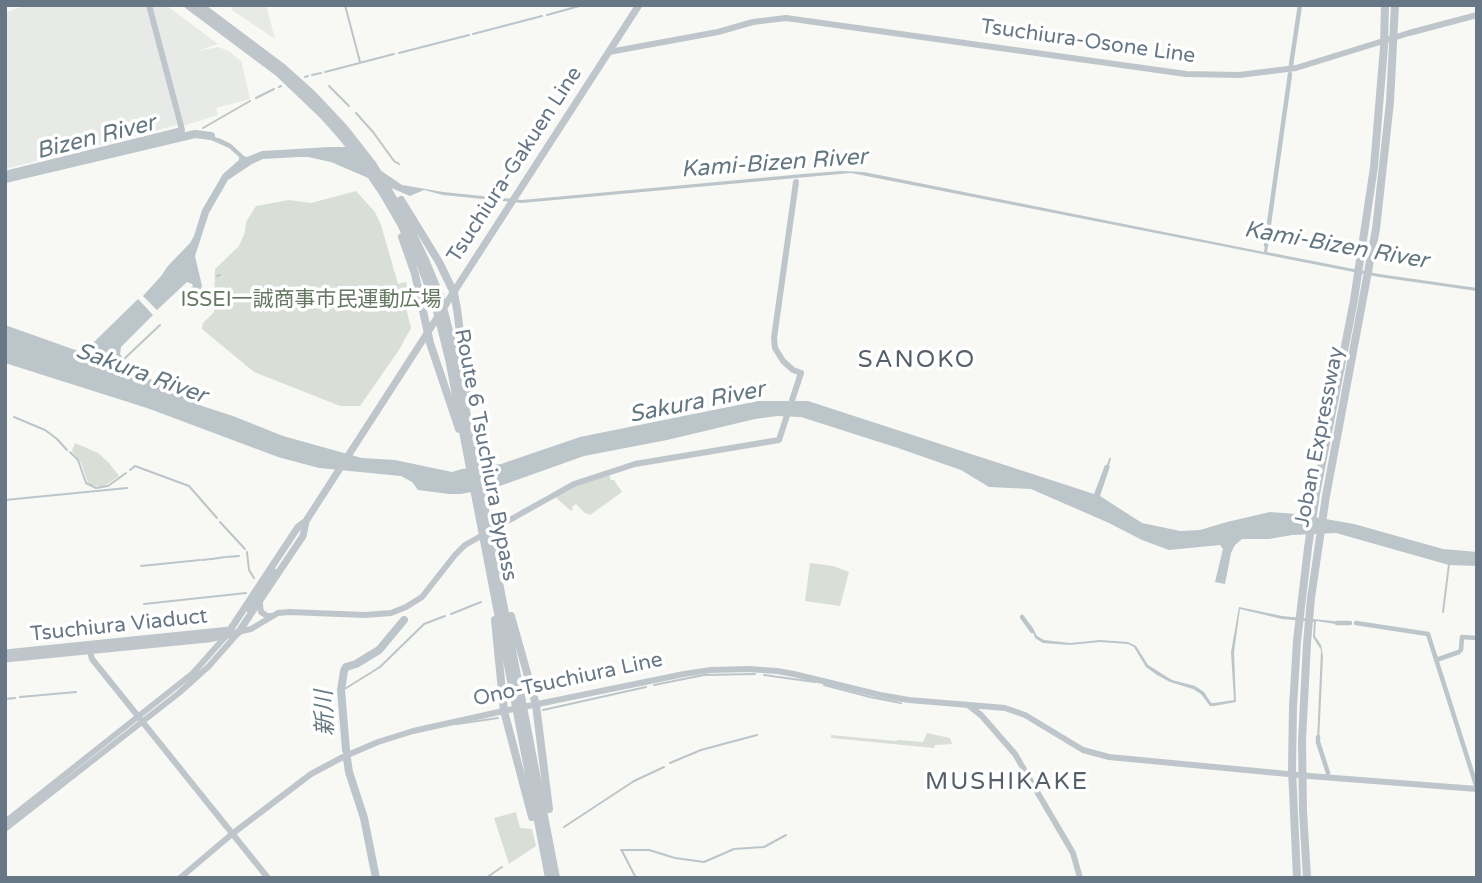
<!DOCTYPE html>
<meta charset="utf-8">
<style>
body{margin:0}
#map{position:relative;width:1482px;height:883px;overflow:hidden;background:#f8f8f5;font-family:"Varela Round",sans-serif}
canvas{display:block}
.frame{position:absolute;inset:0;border:7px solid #687785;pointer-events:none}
</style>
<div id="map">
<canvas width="1482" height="883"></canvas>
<div class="frame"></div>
</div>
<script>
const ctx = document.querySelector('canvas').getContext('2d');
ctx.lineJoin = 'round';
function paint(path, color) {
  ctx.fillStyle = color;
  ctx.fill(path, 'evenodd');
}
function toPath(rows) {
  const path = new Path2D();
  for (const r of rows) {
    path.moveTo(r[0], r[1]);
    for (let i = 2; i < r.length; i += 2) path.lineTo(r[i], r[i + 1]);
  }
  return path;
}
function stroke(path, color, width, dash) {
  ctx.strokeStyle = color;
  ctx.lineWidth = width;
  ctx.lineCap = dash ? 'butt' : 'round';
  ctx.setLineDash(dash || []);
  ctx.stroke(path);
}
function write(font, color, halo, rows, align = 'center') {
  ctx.font = font + ' "Varela Round","Noto Sans JP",sans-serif';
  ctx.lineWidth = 7;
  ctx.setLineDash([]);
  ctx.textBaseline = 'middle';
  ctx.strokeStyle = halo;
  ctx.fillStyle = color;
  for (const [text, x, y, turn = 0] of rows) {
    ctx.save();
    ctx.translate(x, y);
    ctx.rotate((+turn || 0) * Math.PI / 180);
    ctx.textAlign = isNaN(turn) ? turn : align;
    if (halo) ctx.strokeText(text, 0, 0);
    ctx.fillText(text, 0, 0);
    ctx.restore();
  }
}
paint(toPath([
 [26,5,147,5,177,125,5,169,5,13],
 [151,5,166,5,218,44,194,52,218,47,229,51,242,62,242,64,250,99,216,108,218,115,183,126],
 [230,5,266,5,275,39,232,10]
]), '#e8eae8');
paint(toPath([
 [356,191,375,212,381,225,398,284,406,282,409,293,403,296,411,328,399,350,360,406,340,406,254,372,202,329,203,323,214,312,215,269,239,246,245,232,246,222,256,206,289,200,311,203],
 [75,443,98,453,109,463,119,476,103,487,91,485,88,483,81,463,72,451],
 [609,474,611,480,614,480,622,492,590,515,585,513,576,504,572,507,573,509,571,511,554,496,574,486],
 [810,563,833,566,849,572,840,606,805,601],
 [927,733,950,738,952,744,935,745,934,748,831,738,831,735,896,741,899,740,923,742],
 [516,812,520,828,532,829,536,846,509,864,494,818]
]), '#d9dfd6');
paint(toPath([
 [203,133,221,139,231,144,244,156,247,157,262,151,330,147,346,147,402,185,443,192,522,200,803,174,841,171,864,172,1264,252,1265,245,1268,245,1267,252,1379,274,1477,288,1477,291,1379,277,851,173,522,203,443,195,424,190,410,196,331,162,308,157,299,157,263,159,252,164,228,180,209,213,195,256,202,286,199,293,195,298,188,291,193,286,192,284,187,282,157,310,143,296,162,275,167,267,190,243,194,236,202,210,223,174,239,160,239,157,229,148,202,136],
 [138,299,153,315,121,347,120,354,129,368,202,406,233,416,283,436,362,458,395,460,452,472,462,469,501,464,580,437,758,401,808,401,1094,494,1105,465,1110,466,1100,496,1142,523,1180,531,1200,530,1227,522,1270,512,1297,514,1354,524,1443,549,1477,552,1477,566,1449,565,1336,533,1292,535,1269,539,1242,539,1235,545,1231,553,1225,584,1215,582,1223,549,1220,545,1169,550,1142,540,1109,523,1031,489,989,487,961,470,898,448,801,417,777,416,755,419,667,440,584,456,497,487,461,494,449,494,418,490,412,482,401,476,319,468,278,457,147,408,5,363,5,325,78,351,95,341],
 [1239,607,1282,616,1343,622,1342,625,1316,621,1315,636,1321,645,1323,656,1319,741,1317,742,1321,650,1313,637,1314,622,1282,619,1240,609,1234,652,1236,702,1214,706,1210,706,1201,694,1193,689,1170,682,1157,675,1146,667,1134,647,1128,644,1100,642,1070,645,1043,643,1035,638,1030,623,1037,636,1044,640,1070,643,1100,640,1128,642,1136,646,1148,665,1172,680,1195,686,1204,692,1211,703,1214,703,1234,700,1231,652]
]), '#bcc5ca');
stroke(toPath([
 [345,5,360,62],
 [547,15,583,5],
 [473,34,542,16],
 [399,53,469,35],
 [325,72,394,54],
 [312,75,321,73],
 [305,77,308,76],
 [329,86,349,106],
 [279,87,281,86],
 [256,98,274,89],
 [356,113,373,132,394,161,399,164],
 [203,128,250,101],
 [217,276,220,275],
 [123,360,160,325],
 [14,417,45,430,57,439,67,450],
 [70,452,78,460,86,483,96,488,108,486,126,473],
 [1107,468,1110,459],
 [130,470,135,466,189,486,217,518],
 [5,500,127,488],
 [220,522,245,549],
 [247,552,249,570,254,578],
 [227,557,239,556],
 [212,559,225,557],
 [202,560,211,559],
 [141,566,200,560],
 [144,604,246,593],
 [1443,612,1449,564],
 [451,614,481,602],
 [764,675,815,682],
 [654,685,704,675,755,674],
 [824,685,870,697,901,703],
 [343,690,380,667,424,624,445,616],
 [20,697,76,692],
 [5,699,15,698],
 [543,710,646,687],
 [457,724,498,718],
 [670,763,701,750,757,735],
 [564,827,634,781,664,767],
 [621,850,649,850,675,858,704,862,734,849,764,847,786,835],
 [622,851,636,878],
 [486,878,502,867]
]), '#bcc5ca', 2);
stroke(toPath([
 [1291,65,1300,5],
 [1266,245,1290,74],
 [1022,617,1032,631],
 [1337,623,1350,623],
 [1356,623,1428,634,1476,785],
 [1436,660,1459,652,1461,650,1462,637,1477,638],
 [1318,737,1318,742,1328,773]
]), '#bcc5ca', 4.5);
stroke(toPath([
 [5,179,195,134,211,136],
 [346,750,341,690,344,671,346,667,356,664,379,650,404,620],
 [347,759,349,772,364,818,376,878]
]), '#bcc5ca', 8);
stroke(toPath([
 [609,52,718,32,753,22,786,18,1186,74,1239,75,1296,68,1409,33,1477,15],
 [5,174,182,130,149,5],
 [260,601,260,605,261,612,267,616,271,616],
 [237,632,251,629,278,613,289,612,365,615,391,613,406,607,422,597,455,555,465,545,574,484,635,464,779,440,801,373,793,370,783,361,775,348,774,338,796,182],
 [89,648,92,659,268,878],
 [968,705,981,715,1015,754,1073,853,1080,878],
 [5,822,193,673,226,636],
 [5,829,179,693,209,666,238,633],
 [180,878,232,834,311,774,343,757,378,742,413,731,499,712,684,674,711,670,748,669,777,671,794,674,880,695,909,700,1005,708,1025,715,1083,750,1109,757,1309,776,1477,789]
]), '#bfc6cb', 6);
stroke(toPath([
 [249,609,274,572],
 [5,653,230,630,298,527,306,521,639,5],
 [5,659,208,639,238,633,303,536,306,522]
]), '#bfc6cb', 7);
stroke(toPath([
 [188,5,279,73,323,115,339,133,357,155,383,193,401,224,421,266,435,303,449,359,549,878],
 [199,5,283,68,313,95,344,128,373,165,406,220,426,262,440,296,455,354,556,878],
 [401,200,439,262,454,293,457,309,467,389],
 [402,237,415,274,430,343,459,429],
 [511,616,536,705,549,809],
 [495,620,504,711,532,817],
 [1297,878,1292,769,1293,707,1297,641,1308,548,1316,494,1354,300,1374,167,1384,47,1385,5],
 [1307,878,1303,811,1302,741,1307,643,1311,598,1326,496,1376,229,1390,102,1395,5]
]), '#bfc6cb', 8);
write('21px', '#687785', '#fff', [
 ["Tsuchiura-Osone Line",1088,42,8],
 ["Tsuchiura-Gakuen Line",515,165,-57],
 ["Joban Expressway",1320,437,-79],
 ["Route 6 Tsuchiura Bypass",485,455,79],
 ["Tsuchiura Viaduct",119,626,-6],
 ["Ono-Tsuchiura Line",568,680,-12]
]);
write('21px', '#667763', '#fff', [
 ["ISSEI一誠商事市民運動広場",311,300]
]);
write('italic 23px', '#647780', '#fff', [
 ["Bizen River",96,138,-14],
 ["Kami-Bizen River",774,164,-4],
 ["Kami-Bizen River",1336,246,10],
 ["Sakura River",141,374,20],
 ["Sakura River",697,403,-11],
 ["新川",326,713,-92]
]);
ctx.letterSpacing = '2px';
write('24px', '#56606a', '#fff', [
 ["SANOKO",917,361],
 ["MUSHIKAKE",1007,783]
]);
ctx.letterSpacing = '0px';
</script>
